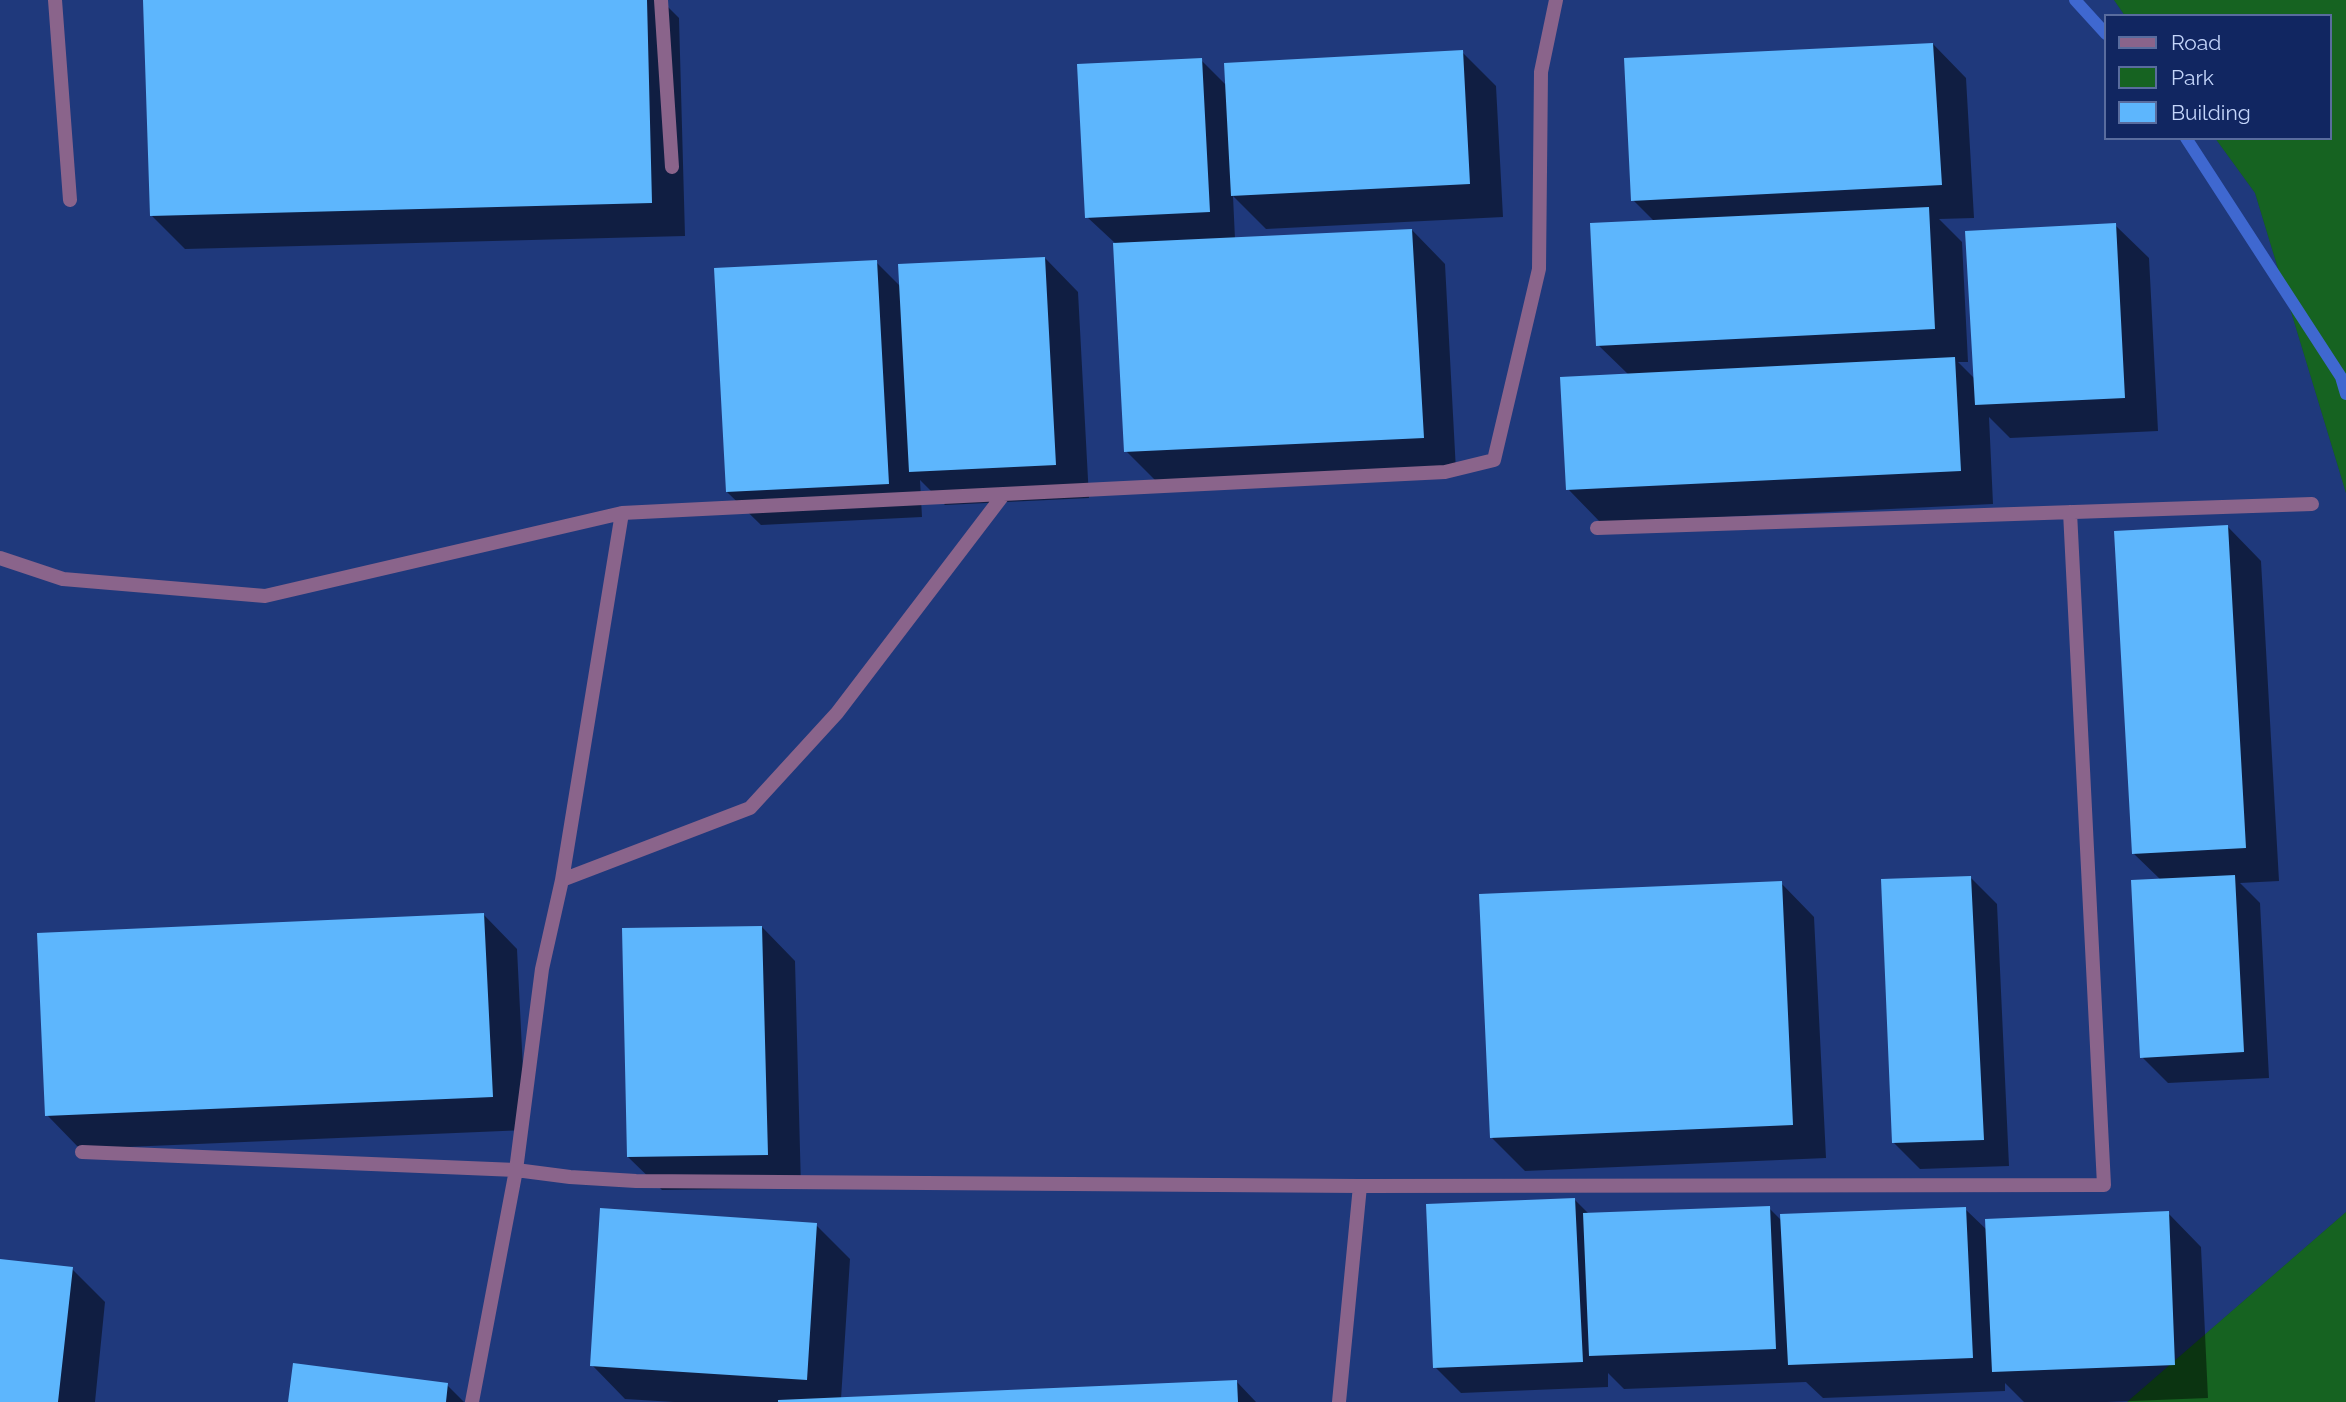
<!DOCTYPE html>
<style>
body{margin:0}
#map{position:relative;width:2346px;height:1402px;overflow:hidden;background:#1a316d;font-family:Raleway,sans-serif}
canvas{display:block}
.legend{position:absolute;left:2104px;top:14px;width:228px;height:126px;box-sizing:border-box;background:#112661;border:2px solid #596c9e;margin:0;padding:9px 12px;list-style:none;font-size:21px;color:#c4d5fa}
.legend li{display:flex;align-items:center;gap:14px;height:35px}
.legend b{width:35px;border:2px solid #596c9e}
</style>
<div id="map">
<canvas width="2346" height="1402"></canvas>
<ul class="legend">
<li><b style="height:9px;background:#8a648b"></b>Road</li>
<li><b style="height:19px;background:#166321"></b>Park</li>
<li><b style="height:19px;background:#5db6fd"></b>Building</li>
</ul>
</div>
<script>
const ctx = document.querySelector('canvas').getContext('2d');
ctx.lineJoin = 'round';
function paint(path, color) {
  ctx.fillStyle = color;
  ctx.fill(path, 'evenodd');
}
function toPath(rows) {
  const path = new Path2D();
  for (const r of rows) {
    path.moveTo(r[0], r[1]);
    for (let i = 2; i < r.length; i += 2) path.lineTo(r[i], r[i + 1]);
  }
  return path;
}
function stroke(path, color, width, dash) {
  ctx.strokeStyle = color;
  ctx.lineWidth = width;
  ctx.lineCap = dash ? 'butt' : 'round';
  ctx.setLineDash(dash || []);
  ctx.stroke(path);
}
paint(toPath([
 [0,0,2114,0,2125,16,2106,16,2106,138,2215,138,2255,193,2346,493,2346,1212,2127,1402,0,1402]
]), '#1f397c');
paint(toPath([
 [2114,0,2346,0,2346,493,2255,193,2215,138,2330,138,2330,16,2125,16],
 [2346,1212,2346,1402,2127,1402]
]), '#166321');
paint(toPath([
 [145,0,661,0,679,18,685,236,185,249,151,215],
 [1933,44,1966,78,1974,218,1939,219,1962,242,1968,362,1958,362,1975,379,2115,225,2149,258,2158,431,2010,438,1989,417,1993,504,1601,523,1568,489,1629,375,1598,345,1655,222,1633,200],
 [1462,52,1496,86,1503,217,1266,229,1233,196,1235,239,1412,230,1445,264,1456,471,1160,485,1126,451,1115,243,1087,217,1201,60,1227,86],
 [1045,258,1078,292,1089,498,945,505,920,480,922,517,761,525,727,492,876,262,901,287],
 [2228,527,2261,561,2279,881,2240,883,2260,903,2269,1078,2168,1083,2142,1057,2161,880,2133,853],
 [1971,878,1997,904,2009,1166,1920,1169,1894,1143],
 [1781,883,1814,917,1826,1158,1525,1171,1492,1138],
 [484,915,517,949,526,1130,80,1149,47,1115],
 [762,927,795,961,801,1188,662,1190,628,1157],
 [1575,1200,1590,1215,1769,1208,1782,1221,1965,1209,1987,1230,2168,1213,2201,1247,2208,1398,2107,1402,2024,1402,2005,1383,2005,1391,1823,1398,1806,1382,1624,1389,1608,1373,1608,1387,1461,1393,1435,1367],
 [816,1225,850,1259,841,1399,1237,1382,1256,1402,674,1402,625,1399,592,1365],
 [0,1260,72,1269,105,1302,95,1402,0,1402],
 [447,1385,464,1402,290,1402]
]), '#0007');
stroke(toPath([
 [2075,0,2106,34],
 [2186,138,2341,377,2346,394]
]), '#3f68d0', 12);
paint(toPath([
 [143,0,647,0,652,203,150,216],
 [1933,43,1942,185,1631,201,1624,58],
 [1463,50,1470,184,1231,196,1224,63],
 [1202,58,1210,212,1085,218,1077,64],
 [1929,207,1935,329,1596,346,1590,223],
 [2116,223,2125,398,1975,405,1965,231],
 [1412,229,1424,438,1124,452,1113,243],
 [1045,257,1056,465,909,472,898,264],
 [877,260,889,484,726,492,714,268],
 [1955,357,1961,471,1566,490,1560,377],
 [2228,525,2246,848,2132,854,2114,531],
 [2235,875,2244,1052,2140,1058,2131,880],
 [1971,876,1984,1140,1892,1143,1881,879],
 [1782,881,1793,1125,1490,1138,1479,894],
 [484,913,493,1097,45,1116,37,933],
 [762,926,768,1155,627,1157,622,928],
 [1575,1198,1583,1362,1433,1368,1426,1204],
 [1770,1206,1776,1349,1589,1356,1583,1213],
 [1966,1207,1973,1358,1788,1365,1780,1214],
 [600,1208,817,1223,807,1380,590,1366],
 [2169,1211,2175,1365,1992,1372,1985,1219],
 [0,1259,73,1267,58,1402,0,1402],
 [293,1363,448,1383,446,1402,288,1402],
 [1237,1380,1238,1402,778,1402,778,1400]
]), '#5db6fd');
stroke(toPath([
 [55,0,70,200],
 [661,0,672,167],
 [1597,528,2312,504],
 [0,558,63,579,265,596,622,513,1445,472,1494,460,1539,269,1541,72,1556,0],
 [562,880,622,513],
 [82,1152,516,1170,570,1177,636,1181,1360,1186,1339,1402],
 [1360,1186,2104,1185,2070,512],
 [472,1402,516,1170,542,969,562,880,750,808,837,713,1004,494]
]), '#8a648b', 14);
</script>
